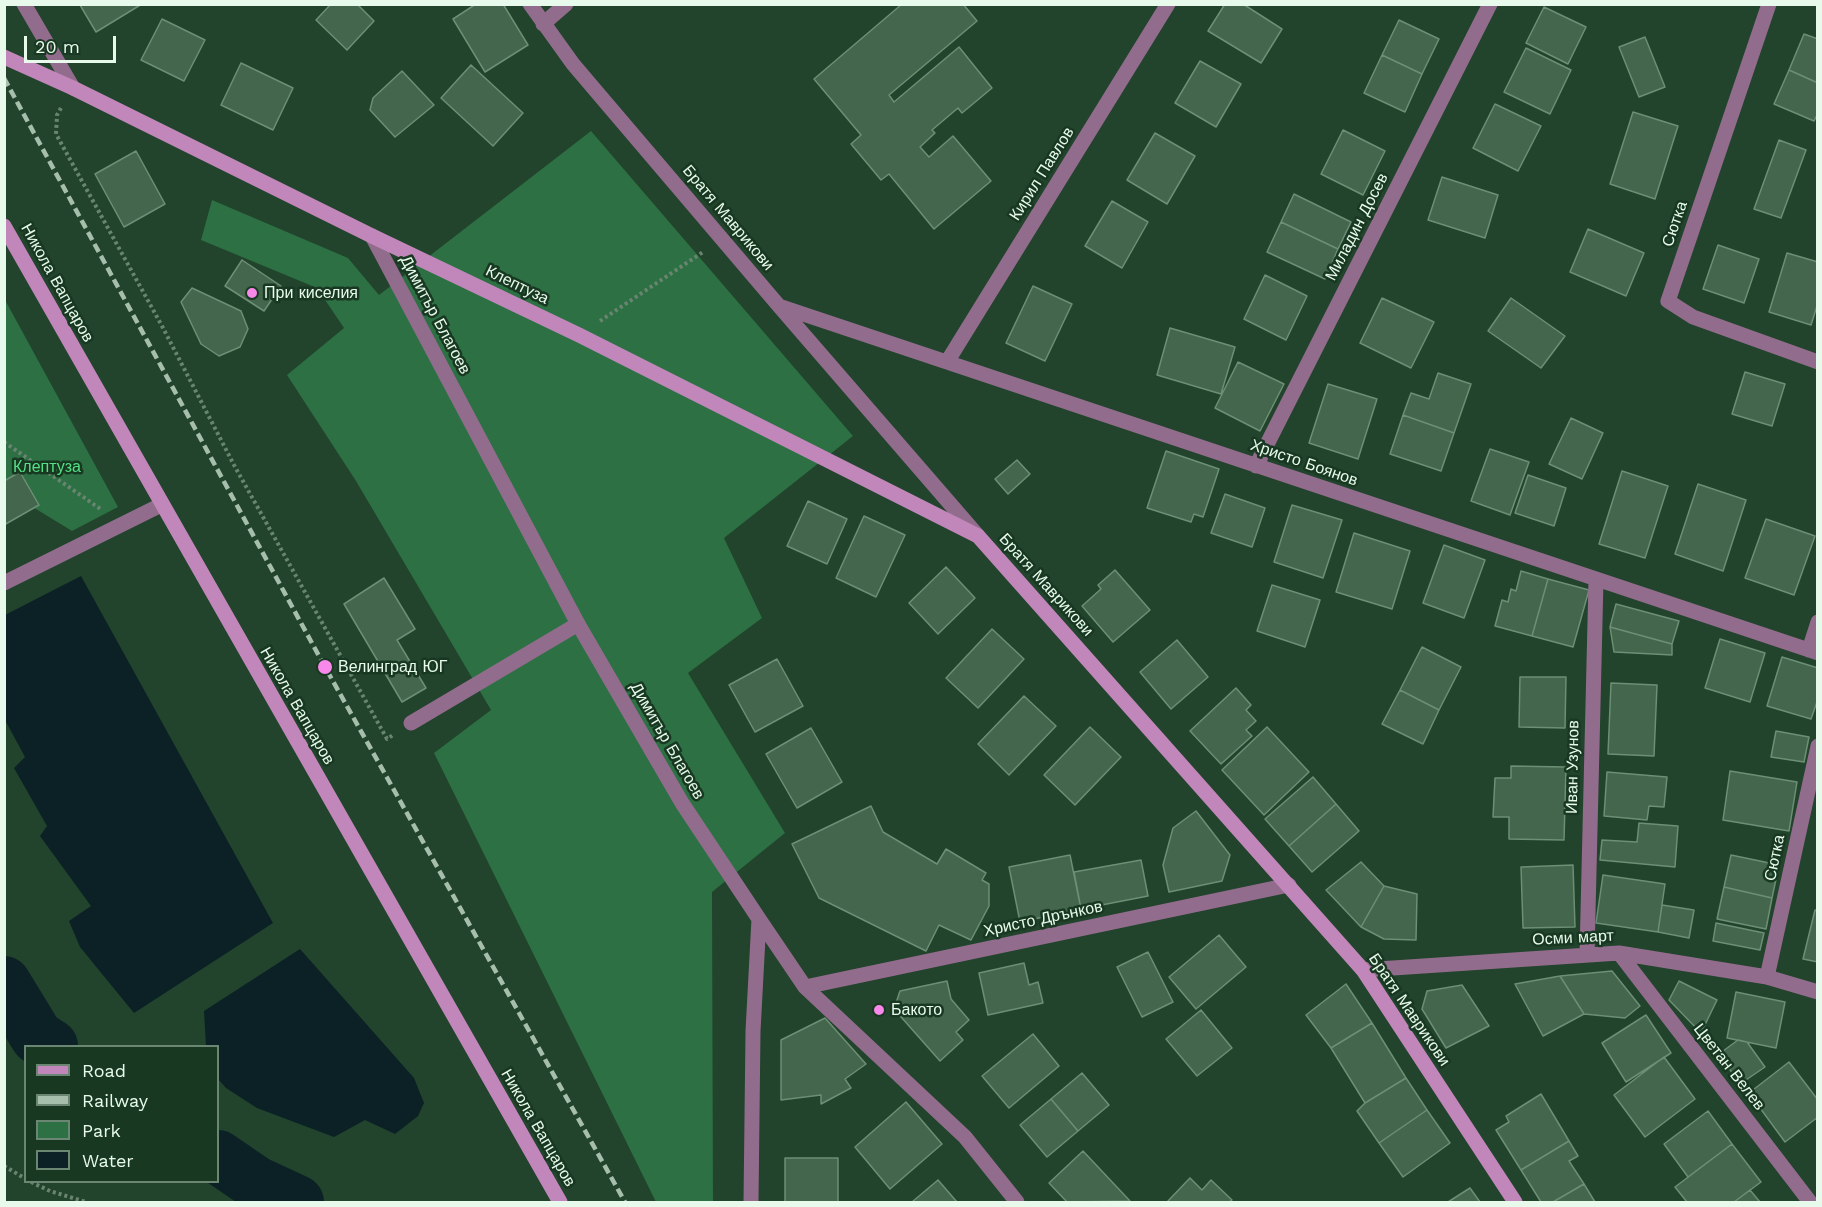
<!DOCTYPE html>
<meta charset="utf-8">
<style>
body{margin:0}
#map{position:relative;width:1822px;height:1207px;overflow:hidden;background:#22432c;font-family:"Work Sans",sans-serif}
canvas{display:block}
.frame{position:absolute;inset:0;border:6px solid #e7faeb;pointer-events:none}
.legend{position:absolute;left:24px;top:1045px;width:195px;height:138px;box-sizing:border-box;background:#183822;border:2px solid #6b8672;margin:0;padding:8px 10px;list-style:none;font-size:18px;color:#e7faeb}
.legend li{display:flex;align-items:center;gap:12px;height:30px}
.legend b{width:30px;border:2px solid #6b8672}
.scale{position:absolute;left:24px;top:36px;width:92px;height:27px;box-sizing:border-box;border:3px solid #e7faeb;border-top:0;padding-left:8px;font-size:18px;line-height:21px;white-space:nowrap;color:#e7faeb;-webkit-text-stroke:4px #183822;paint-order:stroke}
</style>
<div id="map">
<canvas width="1822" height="1207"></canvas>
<div class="frame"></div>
<ul class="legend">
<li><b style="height:8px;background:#c287ba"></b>Road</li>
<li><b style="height:8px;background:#a6beac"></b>Railway</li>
<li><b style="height:16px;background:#2c7043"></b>Park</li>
<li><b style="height:16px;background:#0b2126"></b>Water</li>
</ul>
<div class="scale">20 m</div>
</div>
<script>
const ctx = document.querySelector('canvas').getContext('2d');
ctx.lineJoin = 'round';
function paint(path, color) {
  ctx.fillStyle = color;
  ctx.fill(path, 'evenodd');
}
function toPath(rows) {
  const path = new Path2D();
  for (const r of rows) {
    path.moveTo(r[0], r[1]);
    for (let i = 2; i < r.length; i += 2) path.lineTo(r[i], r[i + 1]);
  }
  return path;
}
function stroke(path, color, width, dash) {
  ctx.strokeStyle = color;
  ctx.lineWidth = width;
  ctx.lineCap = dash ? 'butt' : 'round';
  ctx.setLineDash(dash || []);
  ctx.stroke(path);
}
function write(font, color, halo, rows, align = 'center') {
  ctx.font = font + ' "Work Sans",sans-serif';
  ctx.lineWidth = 5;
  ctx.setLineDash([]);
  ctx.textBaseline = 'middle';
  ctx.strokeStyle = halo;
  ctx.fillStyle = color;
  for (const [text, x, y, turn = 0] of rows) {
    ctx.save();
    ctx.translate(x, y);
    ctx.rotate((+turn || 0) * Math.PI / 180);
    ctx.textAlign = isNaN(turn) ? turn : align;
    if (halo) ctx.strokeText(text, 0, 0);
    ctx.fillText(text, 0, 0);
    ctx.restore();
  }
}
paint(toPath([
 [591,131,853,436,724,538,762,618,688,673,785,833,712,892,713,1202,656,1202,434,753,491,710,356,481,287,375,344,328,317,288,201,240,212,200,348,258,379,295],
 [4,298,118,507,72,531,5,490]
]), '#2c7043');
paint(toPath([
 [81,576,273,923,134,1013,80,947,69,921,91,906,40,836,47,826,14,768,25,757,5,720,5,615],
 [300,949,414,1078,424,1103,418,1116,395,1134,365,1120,334,1137,257,1108,226,1088,218,1079,218,1046,206,1046,204,1011]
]), '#0b2126');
stroke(toPath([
 [4,983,37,1037,51,1046],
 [218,1157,256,1183,297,1202]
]), '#0b2126', 54);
const building = toPath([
 [142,4,96,32,80,5,81,4,142,4],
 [331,4,357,4,374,21,347,50,316,20,331,4],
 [476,4,503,4,528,45,485,72,453,19,476,4],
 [902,4,963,4,977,21,889,95,894,102,959,47,992,88,962,113,958,108,932,130,935,133,920,147,929,157,953,136,991,181,934,229,889,174,881,180,851,144,861,135,814,79,902,4],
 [1225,4,1243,4,1282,29,1261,63,1208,31,1225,4],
 [1544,7,1586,27,1568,64,1526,43,1544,7],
 [162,19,205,40,184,81,141,60,162,19],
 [1399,20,1439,39,1422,74,1382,55,1399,20],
 [1804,34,1818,39,1818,83,1789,70,1804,34],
 [1645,37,1665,87,1639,97,1619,47,1645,37],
 [1526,48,1571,70,1550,114,1504,92,1526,48],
 [1382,55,1422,74,1405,112,1364,93,1382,55],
 [1200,61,1241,84,1216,127,1175,103,1200,61],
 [241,63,293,88,273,130,221,105,241,63],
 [471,65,523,113,493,146,441,98,471,65],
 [1789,70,1818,83,1818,113,1814,121,1774,104,1789,70],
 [402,71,434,105,395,137,370,110,373,98,402,71],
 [1495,104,1541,126,1518,171,1473,148,1495,104],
 [1633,112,1678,126,1655,199,1610,184,1633,112],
 [1343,130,1385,151,1363,195,1321,174,1343,130],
 [1155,133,1195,156,1167,204,1127,180,1155,133],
 [1779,140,1806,150,1781,218,1754,209,1779,140],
 [136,151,165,204,124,227,95,174,136,151],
 [1442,177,1498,195,1485,238,1428,220,1442,177],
 [1294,194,1351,222,1338,249,1281,222,1294,194],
 [1112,201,1148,222,1122,268,1085,246,1112,201],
 [1281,222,1338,249,1325,279,1267,252,1281,222],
 [1588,229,1644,253,1626,296,1570,272,1588,229],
 [1718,245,1759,259,1744,303,1703,289,1718,245],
 [1787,253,1818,262,1818,303,1811,325,1769,312,1787,253],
 [242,260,281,286,264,311,225,286,242,260],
 [1265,275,1307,296,1286,340,1244,319,1265,275],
 [1033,286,1072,304,1045,361,1006,343,1033,286],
 [192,288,241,311,248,329,240,347,219,356,201,344,181,302,192,288],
 [1382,298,1434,322,1411,368,1360,343,1382,298],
 [1511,298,1565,336,1541,368,1488,331,1511,298],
 [1170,328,1235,347,1221,394,1157,375,1170,328],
 [1238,362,1284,384,1260,431,1215,408,1238,362],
 [1745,372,1785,384,1772,426,1732,414,1745,372],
 [1438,373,1471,384,1454,433,1403,415,1411,393,1429,399,1438,373],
 [1328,384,1377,399,1358,459,1309,443,1328,384],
 [1403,415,1454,433,1441,471,1390,454,1403,415],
 [1571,418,1603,433,1582,479,1549,464,1571,418],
 [1490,449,1529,462,1510,515,1471,501,1490,449],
 [1166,451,1219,469,1203,517,1194,514,1191,522,1147,508,1166,451],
 [1017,460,1030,474,1008,494,995,479,1017,460],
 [1622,471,1668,486,1645,558,1599,544,1622,471],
 [20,472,39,505,4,525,4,481,20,472],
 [1528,475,1566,488,1554,526,1515,513,1528,475],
 [1698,484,1746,500,1723,571,1675,554,1698,484],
 [1225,494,1265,508,1252,547,1211,533,1225,494],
 [808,501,847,519,827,564,787,546,808,501],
 [1292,505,1342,520,1323,578,1274,562,1292,505],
 [864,516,905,535,876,597,836,578,864,516],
 [1766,519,1815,536,1794,595,1745,578,1766,519],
 [1354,533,1410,551,1392,609,1336,592,1354,533],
 [1444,545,1485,560,1464,618,1423,603,1444,545],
 [946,567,975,598,938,634,909,603,946,567],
 [1115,570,1150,610,1113,642,1082,606,1101,589,1098,585,1115,570],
 [1521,571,1548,579,1532,636,1495,626,1502,600,1508,602,1511,589,1516,591,1521,571],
 [384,578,415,629,397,640,426,688,402,702,344,604,384,578],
 [1548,579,1589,590,1573,647,1532,636,1548,579],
 [1272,585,1320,600,1305,647,1257,631,1272,585],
 [1616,604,1679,621,1672,644,1610,627,1616,604],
 [1610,627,1672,644,1672,655,1614,652,1610,627],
 [992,629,1024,659,978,708,946,678,992,629],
 [1720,639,1765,653,1750,702,1705,688,1720,639],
 [1177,640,1208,677,1171,709,1140,672,1177,640],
 [1422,647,1461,667,1439,710,1400,690,1422,647],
 [1782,657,1818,668,1818,699,1811,719,1767,706,1782,657],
 [777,659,803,706,755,732,729,685,777,659],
 [1520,677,1566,677,1565,728,1519,727,1520,677],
 [1611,683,1657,685,1654,756,1608,754,1611,683],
 [1236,688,1251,705,1246,710,1256,721,1246,730,1252,736,1221,764,1190,731,1236,688],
 [1400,690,1439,710,1423,744,1382,724,1400,690],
 [1024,696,1056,726,1009,775,978,744,1024,696],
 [1090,727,1121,757,1075,805,1044,775,1090,727],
 [1267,727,1309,772,1264,815,1222,770,1267,727],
 [811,728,842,782,797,808,766,754,811,728],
 [1776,731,1809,737,1804,762,1771,757,1776,731],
 [1511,766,1566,767,1564,840,1509,839,1509,817,1493,817,1495,778,1511,778,1511,766],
 [1730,771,1797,782,1789,831,1723,820,1730,771],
 [1607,772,1667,777,1664,807,1649,806,1647,820,1604,816,1607,772],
 [1313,777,1336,804,1289,846,1265,819,1313,777],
 [1336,804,1359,831,1312,872,1289,846,1336,804],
 [871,806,883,832,937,864,946,849,986,873,982,880,989,884,989,906,971,940,939,925,926,951,819,898,792,844,871,806],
 [1196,811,1230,855,1222,881,1169,892,1163,865,1173,828,1196,811],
 [1639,823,1678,826,1675,867,1600,860,1602,840,1637,842,1639,823],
 [1070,855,1081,909,1020,922,1009,867,1070,855],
 [1731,855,1779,865,1772,898,1724,887,1731,855],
 [1141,860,1148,896,1081,909,1074,872,1141,860],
 [1361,862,1384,886,1361,927,1326,890,1361,862],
 [1573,865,1575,927,1523,928,1521,867,1573,865],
 [1603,875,1665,884,1658,932,1596,923,1603,875],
 [1384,886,1417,894,1416,940,1384,939,1361,927,1384,886],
 [1724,887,1772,898,1766,929,1717,919,1724,887],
 [1662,905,1694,910,1689,938,1658,932,1662,905],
 [1815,910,1818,911,1818,962,1803,959,1815,910],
 [1716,923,1764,933,1760,950,1713,941,1716,923],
 [1219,935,1246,967,1196,1009,1169,977,1219,935],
 [1148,952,1173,1002,1142,1017,1117,967,1148,952],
 [1024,963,1029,985,1038,982,1043,1003,988,1015,979,973,1024,963],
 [1612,971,1640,1006,1625,1018,1584,1014,1560,976,1612,971],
 [1560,976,1584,1014,1543,1036,1515,984,1560,976],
 [947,981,951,999,969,1020,956,1032,963,1040,940,1061,894,1009,900,991,947,981],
 [1679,981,1717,1000,1701,1033,1669,1000,1679,981],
 [1346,984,1372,1023,1331,1048,1306,1015,1346,984],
 [1462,985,1489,1026,1446,1048,1422,1009,1427,991,1462,985],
 [1736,992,1785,1002,1776,1048,1727,1038,1736,992],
 [1201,1010,1232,1048,1197,1076,1166,1039,1201,1010],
 [1646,1015,1671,1053,1626,1082,1602,1043,1646,1015],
 [825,1018,866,1064,845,1079,851,1088,821,1104,821,1095,781,1100,781,1040,825,1018],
 [1372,1023,1406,1078,1365,1103,1331,1048,1372,1023],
 [1033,1034,1059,1066,1009,1108,982,1076,1033,1034],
 [1738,1040,1747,1042,1765,1067,1740,1084,1719,1054,1738,1040],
 [1664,1057,1695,1099,1645,1137,1614,1095,1664,1057],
 [1789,1062,1818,1100,1818,1117,1785,1142,1749,1093,1789,1062],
 [1082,1073,1109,1105,1078,1131,1051,1099,1082,1073],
 [1406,1078,1427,1110,1379,1143,1357,1111,1365,1103,1406,1078],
 [1541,1094,1569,1141,1521,1170,1496,1130,1509,1122,1506,1116,1541,1094],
 [1051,1099,1078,1131,1047,1157,1020,1125,1051,1099],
 [906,1102,942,1144,890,1189,855,1147,906,1102],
 [1427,1110,1450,1143,1403,1177,1379,1143,1427,1110],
 [1708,1111,1732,1144,1688,1177,1664,1144,1708,1111],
 [1569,1141,1578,1156,1569,1161,1584,1184,1553,1202,1541,1202,1521,1170,1569,1141],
 [1732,1144,1761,1182,1734,1202,1687,1202,1675,1187,1732,1144],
 [1083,1151,1130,1201,1067,1202,1049,1183,1083,1151],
 [785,1158,838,1158,838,1202,785,1202,785,1158],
 [1190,1178,1202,1190,1211,1180,1232,1200,1229,1202,1167,1202,1190,1178],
 [938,1180,957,1202,912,1202,938,1180],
 [1584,1184,1595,1202,1553,1202,1584,1184],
 [1470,1188,1480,1202,1448,1202,1470,1188],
 [1750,1190,1760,1202,1734,1202,1750,1190]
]);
paint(building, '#44664d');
stroke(building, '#6c8f75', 1.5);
stroke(toPath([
 [61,108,57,115,56,134,162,326,234,465,387,739,393,735],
 [600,321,703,252],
 [4,442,102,510],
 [4,1166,26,1179],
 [31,1182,50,1191,86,1202]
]), '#698571', 4, [3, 3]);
stroke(toPath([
 [4,583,161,505],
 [411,723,578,624]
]), '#926c8c', 15);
stroke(toPath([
 [24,4,73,88],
 [530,4,573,64,779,306,978,536],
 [1769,4,1668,301,1693,317,1818,362],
 [543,24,566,4],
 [372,236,578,624,682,803,759,919,805,987,965,1137,1017,1202],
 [779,306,1818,653],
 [947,362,1168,4],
 [1256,466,1490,4],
 [1809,650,1818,622],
 [1619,953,1810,1202],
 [1587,954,1596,580],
 [1363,970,1619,953,1767,977,1818,992],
 [1767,977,1818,746],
 [805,987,1289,885],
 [751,1202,753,1031,759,919]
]), '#926c8c', 15);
stroke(toPath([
 [4,57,73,88,372,236,579,335,978,536,1363,970,1515,1202],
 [4,226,560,1202]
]), '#c287ba', 15);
stroke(toPath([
 [4,78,325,667,625,1202]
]), '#a6beac', 4.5, [9, 4.5]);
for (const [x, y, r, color] of [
 [252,293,6,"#f888ea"],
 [325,667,8,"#f888ea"],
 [879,1010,6,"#f888ea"]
]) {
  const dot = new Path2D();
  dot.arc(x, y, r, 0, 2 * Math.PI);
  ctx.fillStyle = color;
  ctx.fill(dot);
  stroke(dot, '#183822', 2);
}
write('16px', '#e7faeb', '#183822', [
 ["Кирил Павлов",1042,174,-58],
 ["Братя Маврикови",728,218,50],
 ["Сютка",1675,224,-71],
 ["Миладин Досев",1357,227,-63],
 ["Никола Вапцаров",57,283,61],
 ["Клептуза",517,285,26],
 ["Димитър Благоев",435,315,62],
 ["Христо Боянов",1304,463,19],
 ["Братя Маврикови",1046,585,48],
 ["Никола Вапцаров",297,706,60],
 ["Димитър Благоев",667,741,60],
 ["Иван Узунов",1573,767,-89],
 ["Сютка",1775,858,-78],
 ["Христо Дрънков",1043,919,-12],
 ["Осми март",1573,938,-3],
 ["Братя Маврикови",1409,1010,56],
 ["Цветан Велев",1729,1067,52],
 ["Никола Вапцаров",538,1128,60]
]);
write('16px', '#e7faeb', '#183822', [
 ["При киселия",264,293],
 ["Велинград ЮГ",338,667],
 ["Бакото",891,1010]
], 'left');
write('16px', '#54e085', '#183822', [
 ["Клептуза",47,467]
]);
</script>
